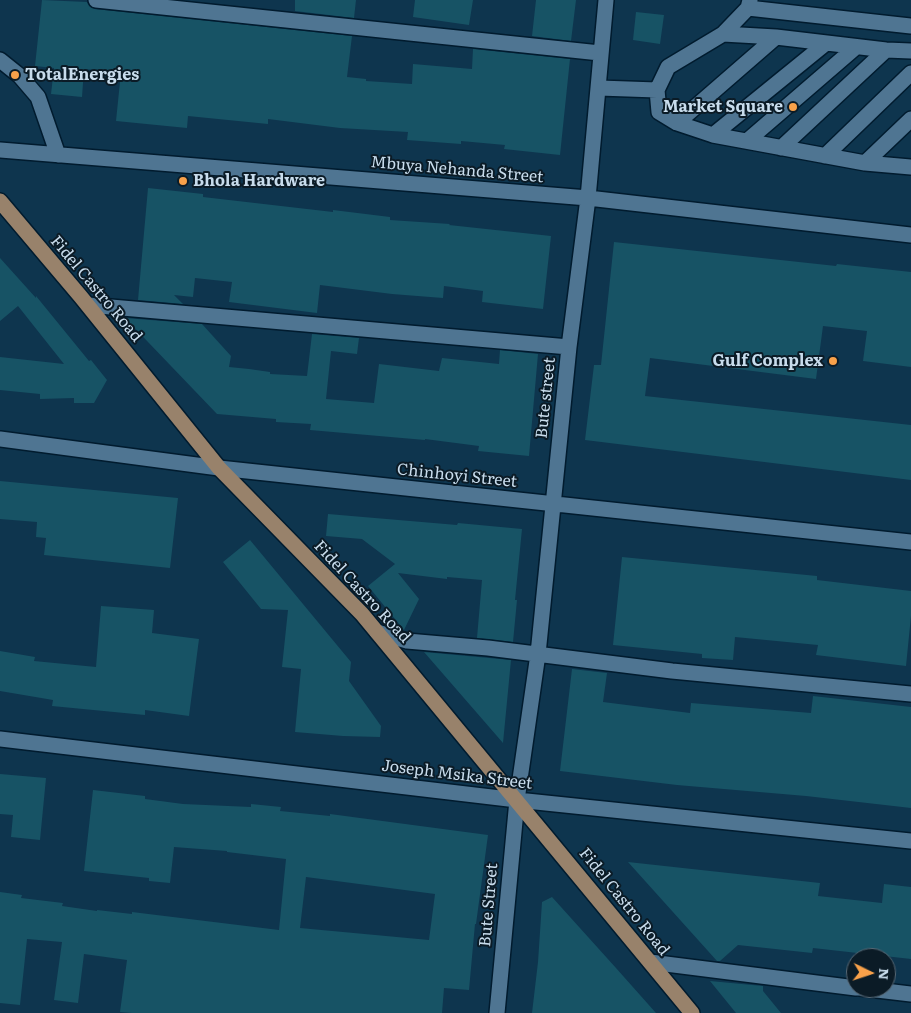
<!DOCTYPE html>
<style>
body{margin:0}
#map{position:relative;width:911px;height:1013px;overflow:hidden;background:#0e354e;font-family:Literata,serif}
canvas{display:block}
.north{position:absolute;left:846px;top:948px;width:50px;height:50px;box-sizing:border-box;background:#0b1b26;border:1px solid #576875;border-radius:50%;rotate:94deg;font-size:14px;font-weight:700;line-height:20px;text-align:center;color:#c8dcec}
.north::after{content:'';display:block;margin:auto;width:18px;height:22px;background:#f8a14a;clip-path:polygon(50% 0,100% 100%,50% 72%,0 100%)}
</style>
<div id="map">
<canvas width="911" height="1013"></canvas>
<div class="north">N</div>
</div>
<script>
const ctx = document.querySelector('canvas').getContext('2d');
ctx.lineJoin = 'round';
function paint(path, color) {
  ctx.fillStyle = color;
  ctx.fill(path, 'evenodd');
}
function toPath(rows) {
  const path = new Path2D();
  for (const r of rows) {
    path.moveTo(r[0], r[1]);
    for (let i = 2; i < r.length; i += 2) path.lineTo(r[i], r[i + 1]);
  }
  return path;
}
function stroke(path, color, width, dash) {
  ctx.strokeStyle = color;
  ctx.lineWidth = width;
  ctx.lineCap = dash ? 'butt' : 'round';
  ctx.setLineDash(dash || []);
  ctx.stroke(path);
}
function write(font, color, halo, rows, align = 'center') {
  ctx.font = font + ' Literata,serif';
  ctx.lineWidth = 4;
  ctx.setLineDash([]);
  ctx.textBaseline = 'middle';
  ctx.strokeStyle = halo;
  ctx.fillStyle = color;
  for (const [text, x, y, turn = 0] of rows) {
    ctx.save();
    ctx.translate(x, y);
    ctx.rotate((+turn || 0) * Math.PI / 180);
    ctx.textAlign = isNaN(turn) ? turn : align;
    if (halo) ctx.strokeText(text, 0, 0);
    ctx.fillText(text, 0, 0);
    ctx.restore();
  }
}
paint(toPath([
 [42,0,87,2,90,7,95,9,352,36,347,77,366,79,366,81,412,84,413,64,472,69,473,49,570,59,560,155,504,149,505,145,461,141,461,144,407,140,408,132,340,128,268,119,268,124,188,116,187,128,116,121,121,72,84,69,82,97,51,94,54,68,35,66],
 [295,0,356,0,354,18,295,11],
 [415,0,473,0,469,25,413,17],
 [536,0,576,0,571,41,532,36],
 [636,12,664,15,660,44,633,40],
 [148,188,203,194,203,197,333,212,333,210,390,217,390,220,450,224,449,225,551,236,543,309,482,302,483,291,444,286,443,298,392,294,320,285,317,313,229,302,232,282,195,278,193,297,174,295,183,304,138,300],
 [614,242,836,266,837,264,911,272,911,367,863,361,867,331,823,326,816,379,650,358,645,396,911,425,911,480,585,440,594,365,601,365],
 [0,258,36,298,36,296,89,361,91,360,107,380,94,403,74,403,74,398,40,399,40,394,0,390,0,357,64,364,18,306,0,321],
 [125,318,202,324,231,356,229,367,249,369,270,372,270,374,307,376,312,334,359,338,357,354,331,351,326,399,374,403,379,364,439,371,442,358,499,364,500,350,538,354,529,456,478,451,479,446,425,439,425,440,310,430,311,424,276,422,276,419,217,414],
 [0,481,178,498,170,568,44,555,46,538,36,537,37,522,0,519],
 [328,514,457,525,458,523,522,529,515,600,517,600,513,642,477,638,482,580,447,577,447,579,398,573,419,599,404,630,368,586,395,564,362,539,326,536],
 [250,540,351,662,349,681,381,726,380,737,343,736,295,732,301,669,282,667,288,610,261,609,223,562],
 [622,557,817,576,817,580,911,591,911,616,906,666,816,655,818,645,735,637,733,660,702,658,702,654,613,645],
 [101,606,154,610,152,633,199,639,189,716,145,710,145,715,52,706,53,700,0,691,0,651,35,657,34,661,96,667],
 [424,652,511,660,503,743],
 [572,669,607,673,603,702,690,713,691,703,811,713,813,696,911,707,911,808,806,796,677,785,560,771],
 [0,774,46,778,40,840,11,837,13,815,0,814],
 [93,790,145,796,145,799,183,804,251,807,251,804,281,807,280,811,330,816,330,814,488,835,476,924,475,924,469,990,444,988,442,1013,132,1013,120,1012,127,960,84,954,78,1003,54,1000,62,942,27,939,20,1005,0,1003,0,892,22,895,21,898,63,903,62,906,97,911,97,910,132,914,132,912,279,930,286,859,227,852,227,851,174,847,170,883,149,881,149,878,84,871],
 [306,877,435,894,429,940,300,928],
 [628,862,820,883,818,896,882,903,884,884,911,887,911,959,813,948,812,953,738,945,720,961,717,961],
 [552,897,616,968,656,1013,532,1013,538,962,542,902],
 [710,981,763,986,763,991,781,1013,736,1013]
]), '#175365');
const minor = toPath([
 [96,0,600,53],
 [748,8,911,26],
 [723,34,776,37,886,50,911,51],
 [0,60,20,76,38,97,58,155],
 [599,88,657,90,668,67,723,34,748,8,750,0],
 [657,90,659,112,677,123,713,135,865,163,911,167],
 [677,123,776,37],
 [713,135,825,44],
 [747,141,856,47],
 [781,148,886,50],
 [0,150,588,198,911,235],
 [825,156,911,73],
 [865,163,911,119],
 [88,305,569,347],
 [0,439,219,468,911,542],
 [377,632,407,641,488,648,672,671,911,694],
 [0,739,517,800,911,841],
 [650,962,856,988],
 [860,988,911,994],
 [497,1013,517,800,538,654,569,347,588,198,606,0]
]);
const major = toPath([
 [0,201,81,297,219,468,362,614,692,1013]
]);
stroke(minor, '#011b2e', 18);
stroke(major, '#011b2e', 18);
stroke(minor, '#4f7592', 15);
stroke(major, '#98826b', 15);
for (const [x, y, r, color] of [
 [15,75,5,"#f8a14a"],
 [793,107,5,"#f8a14a"],
 [183,181,5,"#f8a14a"],
 [833,361,5,"#f8a14a"]
]) {
  const dot = new Path2D();
  dot.arc(x, y, r, 0, 2 * Math.PI);
  ctx.fillStyle = color;
  ctx.fill(dot);
  stroke(dot, '#0b1b26', 2);
}
write('bold 16px', '#c8dcec', '#0b1b26', [
 ["TotalEnergies",25,75],
 ["Market Square",783,107,"right"],
 ["Bhola Hardware",193,181],
 ["Gulf Complex",823,361,"right"]
], 'left');
write('16px', '#c8dcec', '#0b1b26', [
 ["Mbuya Nehanda Street",457,170,5],
 ["Fidel Castro Road",96,289,50],
 ["Bute street",546,398,-84],
 ["Chinhoyi Street",457,476,6],
 ["Fidel Castro Road",362,592,47],
 ["Joseph Msika Street",457,775,7],
 ["Fidel Castro Road",624,902,51],
 ["Bute Street",489,905,-85]
]);
</script>
